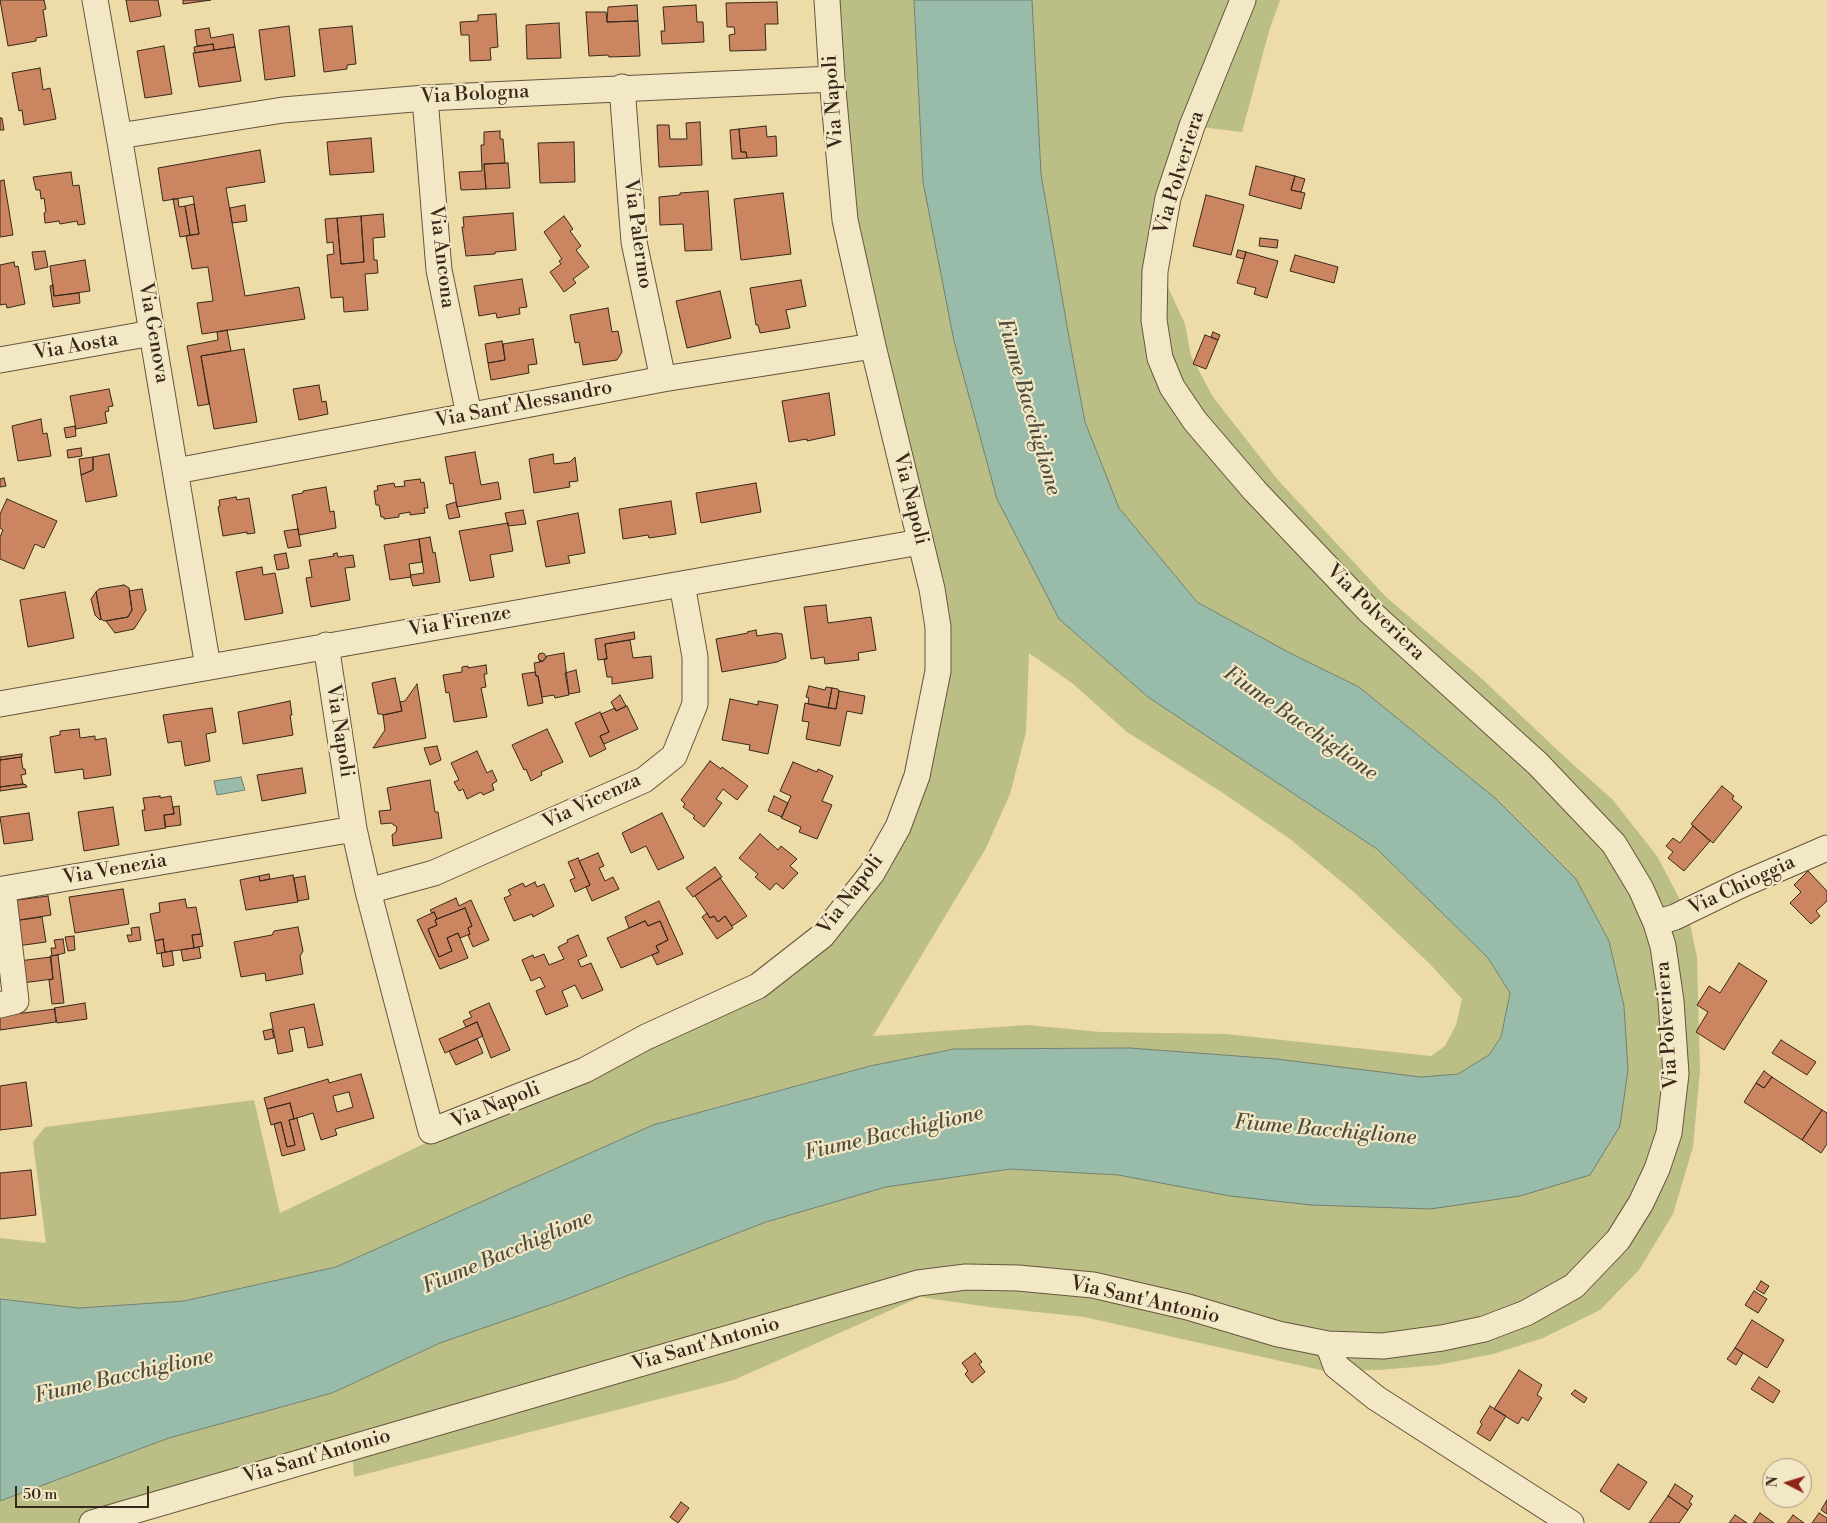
<!DOCTYPE html>
<style>
body{margin:0}
#map{position:relative;width:1827px;height:1523px;overflow:hidden;background:#eddba8;font-family:"Libre Bodoni",serif}
canvas{display:block}
.north{position:absolute;left:1762px;top:1458px;width:50px;height:50px;box-sizing:border-box;background:#f3e8c6;border:1px solid #a89b82;border-radius:50%;rotate:275deg;font-size:14px;font-weight:700;line-height:20px;text-align:center;color:#38281b}
.north::after{content:'';display:block;margin:auto;width:18px;height:22px;background:#8f2418;clip-path:polygon(50% 0,100% 100%,50% 72%,0 100%)}
.scale{position:absolute;left:15px;top:1486px;width:134px;height:22px;box-sizing:border-box;border:2px solid #38281b;border-top:0;padding-left:6px;font-size:15px;line-height:18px;white-space:nowrap;color:#38281b;-webkit-text-stroke:4px #f3e8c6;paint-order:stroke}
</style>
<div id="map">
<canvas width="1827" height="1523"></canvas>
<div class="north">N</div>
<div class="scale">50 m</div>
</div>
<script>
const ctx = document.querySelector('canvas').getContext('2d');
ctx.lineJoin = 'round';
function paint(path, color) {
  ctx.fillStyle = color;
  ctx.fill(path, 'evenodd');
}
function toPath(rows) {
  const path = new Path2D();
  for (const r of rows) {
    if (r.length === 3) {
      path.moveTo(r[0] + r[2], r[1]);
      path.arc(r[0], r[1], r[2], 0, 2 * Math.PI);
      continue;
    }
    path.moveTo(r[0], r[1]);
    for (let i = 2; i < r.length; i += 2) path.lineTo(r[i], r[i + 1]);
  }
  return path;
}
function stroke(path, color, width, dash) {
  ctx.strokeStyle = color;
  ctx.lineWidth = width;
  ctx.lineCap = dash ? 'butt' : 'round';
  ctx.setLineDash(dash || []);
  ctx.stroke(path);
}
function write(font, color, halo, rows, align = 'center') {
  ctx.font = font + ' "Libre Bodoni",serif';
  ctx.lineWidth = 4.5;
  ctx.setLineDash([]);
  ctx.textBaseline = 'middle';
  ctx.strokeStyle = halo;
  ctx.fillStyle = color;
  for (const [text, x, y, turn = 0] of rows) {
    ctx.save();
    ctx.translate(x, y);
    ctx.rotate((+turn || 0) * Math.PI / 180);
    ctx.textAlign = isNaN(turn) ? turn : align;
    if (halo) ctx.strokeText(text, 0, 0);
    ctx.fillText(text, 0, 0);
    ctx.restore();
  }
}
paint(toPath([
 [840,0,914,0,923,182,1059,619,1148,697,1377,849,1488,958,1510,993,1501,1037,1489,1055,1458,1074,1421,1077,1277,1059,1130,1048,954,1049,870,1066,653,1125,336,1267,184,1301,79,1308,0,1299,0,1238,46,1243,33,1142,45,1127,254,1100,280,1213,436,1138,594,1074,763,998,830,946,882,880,929,779,951,648,920,542,858,217,844,77],
 [1029,653,1072,683,1127,732,1223,793,1290,839,1355,893,1430,964,1462,999,1456,1025,1445,1046,1431,1056,1226,1034,1101,1032,1027,1025,873,1036,985,850,1010,794,1026,732],
 [1032,0,1280,0,1269,31,1242,132,1200,127,1160,270,1185,324,1191,356,1213,397,1278,480,1386,597,1481,678,1567,759,1612,799,1657,856,1688,915,1697,957,1700,1071,1693,1147,1673,1214,1639,1270,1600,1310,1543,1338,1493,1354,1438,1365,1379,1370,1325,1371,1084,1317,989,1307,920,1297,734,1380,354,1477,352,1447,85,1523,0,1523,0,1501,9,1497,169,1438,332,1393,440,1343,567,1299,766,1222,886,1187,1010,1169,1118,1175,1230,1196,1624,1006,1609,941,1576,879,1495,798,1359,687,1288,652,1197,602,1119,508,1085,422,1068,332,1041,174]
]), '#bcbf85');
const water = toPath([
 [914,0,1032,0,1041,174,1068,332,1085,422,1119,508,1197,602,1288,652,1359,687,1495,798,1576,879,1609,941,1624,1006,1628,1070,1620,1126,1590,1175,1520,1196,1430,1209,1311,1205,1230,1196,1118,1175,1010,1169,886,1187,766,1222,567,1299,440,1343,332,1393,169,1438,0,1501,0,1299,79,1308,184,1301,336,1267,653,1125,870,1066,954,1049,1130,1048,1277,1059,1421,1077,1458,1074,1489,1055,1501,1037,1510,993,1488,958,1377,849,1148,697,1059,619,997,499,954,341,923,182,914,0],
 [241,777,245,790,217,795,214,781,241,777]
]);
paint(water, '#99bba9');
stroke(water, '#728070', 1);
const building = toPath([
 [0,0,44,0,46,9,43,10,47,36,36,38,36,41,8,46,0,0],
 [126,0,158,0,161,16,130,22,126,0],
 [183,0,211,0,183,4,183,0],
 [777,2,778,24,765,24,766,50,730,51,729,35,735,34,734,27,727,27,726,3,777,2],
 [637,5,638,21,607,22,608,7,637,5],
 [696,5,697,22,703,22,704,42,662,44,661,31,665,31,663,7,696,5],
 [586,12,606,12,607,22,638,21,640,56,609,57,608,55,589,56,586,12],
 [496,14,498,47,490,48,491,60,470,61,469,35,461,35,460,22,478,21,478,15,496,14],
 [559,23,561,58,527,59,526,25,559,23],
 [289,26,295,76,265,80,259,30,289,26],
 [352,26,356,64,347,65,347,69,324,72,319,29,352,26],
 [209,28,211,38,233,34,235,47,214,50,213,44,197,46,195,30,209,28],
 [213,44,214,50,195,53,194,47,213,44],
 [164,46,172,94,145,98,137,51,164,46],
 [235,47,241,81,199,87,193,53,235,47],
 [40,68,43,90,50,88,56,119,24,125,22,110,19,111,12,73,40,68],
 [0,118,2,118,4,130,0,130,0,118],
 [700,122,702,165,659,167,657,125,669,125,670,139,687,139,686,123,700,122],
 [766,126,767,137,776,136,777,156,747,158,746,152,741,152,739,129,766,126],
 [739,129,741,152,746,152,747,158,732,159,730,130,739,129],
 [500,131,500,139,503,139,505,163,484,164,486,189,461,190,459,172,482,171,481,145,484,145,484,132,500,131],
 [371,138,374,172,330,175,327,142,371,138],
 [574,142,575,182,540,183,538,143,574,142],
 [260,150,265,182,226,188,245,296,299,287,305,319,202,334,197,303,213,301,208,267,192,269,186,236,199,234,193,196,163,201,158,168,260,150],
 [508,163,510,188,486,189,484,164,508,163],
 [1256,166,1295,176,1291,190,1305,193,1301,209,1249,195,1256,166],
 [71,172,73,186,79,185,85,224,78,225,77,221,60,224,59,221,45,223,44,213,46,212,44,198,41,199,40,190,36,190,33,177,71,172],
 [1295,176,1305,179,1301,192,1291,190,1295,176],
 [4,180,13,235,0,237,0,181,4,180],
 [708,191,712,250,685,251,683,224,660,225,659,197,680,195,680,193,708,191],
 [783,193,791,254,741,260,734,199,783,193],
 [1206,195,1244,205,1231,255,1193,246,1206,195],
 [173,199,178,199,179,207,185,206,190,235,180,237,173,199],
 [194,204,199,234,190,235,185,206,194,204],
 [245,205,247,221,232,223,230,208,245,205],
 [513,213,516,250,495,252,495,254,466,256,462,227,464,227,463,217,513,213],
 [383,214,385,237,373,238,374,260,377,260,378,273,365,274,368,310,344,312,343,297,331,298,327,255,334,254,333,242,327,243,325,219,337,218,341,264,364,262,361,216,383,214],
 [361,216,364,262,341,264,337,218,361,216],
 [564,216,573,229,570,231,581,246,576,250,589,267,573,279,576,283,564,292,550,272,561,264,559,261,562,259,544,232,564,216],
 [1260,238,1278,240,1277,248,1259,246,1260,238],
 [1238,250,1246,252,1244,259,1236,257,1238,250],
 [45,251,48,267,35,270,32,252,45,251],
 [1246,252,1278,261,1267,298,1254,294,1256,288,1237,283,1246,252],
 [1295,255,1338,267,1334,283,1290,271,1295,255],
 [85,260,90,291,54,296,50,266,85,260],
 [14,262,15,267,18,266,25,304,7,308,6,304,0,305,0,265,14,262],
 [522,279,527,307,519,308,520,314,497,318,496,313,479,316,474,286,522,279],
 [801,280,806,306,786,310,790,328,760,333,758,325,756,325,750,288,801,280],
 [53,285,54,296,79,293,80,303,53,307,50,286,53,285],
 [720,291,731,338,687,348,676,301,720,291],
 [608,308,612,332,618,331,622,352,617,360,583,365,579,342,575,343,570,315,608,308],
 [227,330,231,351,201,356,209,404,198,406,187,346,218,340,217,332,227,330],
 [1213,332,1220,335,1218,340,1211,337,1213,332],
 [1205,335,1218,340,1206,369,1193,364,1205,335],
 [533,339,537,364,528,365,529,373,491,380,488,363,505,360,503,344,533,339],
 [502,341,505,360,488,363,485,344,502,341],
 [244,349,257,422,214,429,201,356,244,349],
 [319,385,322,402,326,401,328,414,299,420,293,389,319,385],
 [109,389,113,406,108,407,109,411,105,412,107,423,76,429,70,396,109,389],
 [829,393,835,435,807,441,807,439,789,442,782,401,829,393],
 [41,419,43,434,47,433,51,456,18,461,12,426,41,419],
 [75,426,76,436,66,438,64,428,75,426],
 [81,448,82,456,68,458,67,450,81,448],
 [475,452,481,485,498,482,501,499,457,507,453,483,450,484,445,457,475,452],
 [109,454,117,496,86,502,81,475,93,470,93,457,109,454],
 [553,454,554,464,570,462,575,457,578,481,569,482,570,487,534,493,529,459,553,454],
 [93,457,93,470,81,475,79,459,93,457],
 [4,478,6,486,0,487,0,479,4,478],
 [420,479,421,483,424,482,428,508,424,508,425,513,410,515,410,512,399,514,399,517,384,519,384,517,381,517,379,505,376,505,374,491,378,490,377,486,394,483,395,487,405,486,404,481,420,479],
 [756,483,761,512,701,523,696,493,756,483],
 [326,487,330,512,334,511,336,528,299,535,292,495,303,493,303,491,326,487],
 [236,497,237,500,249,498,255,533,247,534,247,532,223,536,218,507,220,506,219,500,236,497],
 [7,499,57,521,44,548,35,544,24,569,0,559,0,537,3,530,0,528,0,514,7,499],
 [671,501,676,534,649,538,648,535,623,539,619,509,671,501],
 [456,502,460,517,449,519,446,505,456,502],
 [523,510,526,524,508,526,505,513,523,510],
 [578,513,585,553,568,556,570,563,546,567,537,521,578,513],
 [508,523,513,551,490,555,494,577,470,581,459,531,508,523],
 [298,529,301,546,288,548,284,531,298,529],
 [430,537,433,553,435,552,440,582,413,586,410,575,424,573,419,539,430,537],
 [419,539,422,562,409,564,411,577,390,580,384,545,419,539],
 [286,553,289,568,277,570,274,555,286,553],
 [337,553,338,557,353,555,355,567,345,568,350,600,311,607,306,578,312,577,309,560,334,556,333,554,337,553],
 [262,567,263,575,275,573,283,613,245,620,236,572,262,567],
 [124,585,129,588,132,610,128,617,104,621,101,619,96,592,99,589,124,585],
 [142,589,146,610,134,629,115,633,106,621,128,617,132,610,129,591,142,589],
 [65,592,74,638,28,647,20,600,65,592],
 [96,592,101,619,100,620,95,615,91,599,96,592],
 [826,605,828,623,871,617,876,650,858,653,859,660,825,664,824,657,811,659,804,607,826,605],
 [756,630,757,636,776,633,782,634,786,658,777,662,722,672,716,639,748,633,747,632,756,630],
 [634,632,635,639,605,644,607,659,598,660,595,639,634,632],
 [630,640,633,658,651,656,653,678,612,684,612,677,607,677,604,659,607,659,605,644,630,640],
 [564,653,569,695,555,698,554,695,542,697,538,676,536,676,534,663,540,662,539,661,542,662,547,656,564,653],
 [542,657,4],
 [486,665,487,674,484,674,486,687,481,688,487,717,454,722,449,692,446,693,443,675,462,672,462,667,468,666,468,668,486,665],
 [576,670,580,692,569,694,565,673,576,670],
 [535,672,536,676,538,676,543,703,528,706,522,674,535,672],
 [395,678,402,711,383,715,382,714,378,714,372,683,395,678],
 [417,684,426,738,373,748,385,730,383,715,402,711,400,702,405,701,417,684],
 [809,686,825,690,826,687,832,688,828,708,808,704,809,698,806,697,809,686],
 [832,688,838,689,839,691,836,709,828,708,832,688],
 [839,691,865,696,862,714,847,711,840,746,806,739,809,722,802,721,805,703,836,709,839,691],
 [620,695,626,706,616,711,611,702,620,695],
 [730,699,758,705,758,701,778,705,768,754,749,750,750,745,722,740,730,699],
 [290,701,292,715,290,715,293,735,243,744,238,712,290,701],
 [627,706,638,729,604,744,600,736,609,732,601,714,615,708,616,711,627,706],
 [212,708,216,732,206,734,210,761,185,766,181,741,168,743,163,715,212,708],
 [600,712,609,732,600,736,606,749,590,757,575,723,600,712],
 [79,729,80,738,95,736,95,740,106,738,111,775,84,779,83,769,55,773,50,737,60,735,60,731,79,729],
 [547,729,563,762,541,772,542,775,531,781,526,769,524,770,512,745,547,729],
 [437,746,441,760,430,765,424,748,437,746],
 [477,751,487,773,492,770,497,781,492,784,494,790,483,795,481,792,467,799,463,789,459,791,454,782,459,780,451,763,477,751],
 [22,754,22,757,0,760,0,757,22,754],
 [21,757,23,769,25,769,26,774,21,775,23,784,0,787,0,760,21,757],
 [710,761,721,769,722,767,748,786,737,800,723,789,716,799,722,803,704,827,693,818,695,816,683,807,685,804,681,800,710,761],
 [793,762,817,772,818,769,833,776,822,801,832,805,817,839,799,832,801,827,781,818,791,796,780,791,793,762],
 [302,768,306,793,262,801,257,775,302,768],
 [430,780,435,812,438,812,442,838,393,846,392,835,396,832,397,827,391,823,381,824,379,811,391,810,387,788,430,780],
 [23,784,26,785,27,787,0,791,0,787,23,784],
 [1722,786,1734,796,1732,799,1742,807,1713,843,1691,824,1722,786],
 [160,796,160,798,171,796,174,814,164,815,166,828,145,831,142,810,145,810,143,798,160,796],
 [774,796,788,803,782,817,768,811,774,796],
 [179,806,181,825,165,827,164,815,174,814,173,807,179,806],
 [113,807,119,845,84,851,78,812,113,807],
 [29,813,33,840,4,844,0,817,29,813],
 [662,813,684,858,658,870,646,846,631,853,622,833,662,813],
 [1693,826,1710,841,1684,871,1668,858,1673,852,1666,846,1673,838,1680,843,1693,826],
 [760,834,778,850,781,846,797,859,790,866,798,873,783,889,776,883,770,890,755,877,758,874,739,858,760,834],
 [598,853,604,866,599,868,605,881,613,877,619,889,592,901,586,887,590,885,579,861,598,853],
 [578,858,590,885,575,892,570,880,575,878,568,862,578,858],
 [715,867,722,877,693,897,686,888,715,867],
 [1808,871,1827,891,1827,901,1816,911,1820,916,1811,924,1790,903,1801,892,1794,885,1808,871],
 [269,874,270,879,260,881,259,876,269,874],
 [293,875,298,902,246,910,240,880,259,876,260,881,293,875],
 [305,876,309,899,298,901,294,878,305,876],
 [720,878,747,916,732,926,725,916,718,922,714,916,710,918,695,896,720,878],
 [535,882,537,887,544,884,554,906,533,917,532,914,514,921,504,898,511,895,508,890,523,883,525,887,535,882],
 [123,889,129,924,75,933,69,897,123,889],
 [48,896,51,915,13,921,10,901,48,896],
 [456,898,459,906,471,900,489,940,473,947,468,935,470,934,468,928,472,926,465,908,437,919,434,912,432,913,430,910,456,898],
 [185,899,187,908,196,907,201,934,192,935,194,948,165,952,163,939,155,941,150,914,160,912,159,903,185,899],
 [659,901,683,954,657,965,652,955,659,952,656,946,668,940,660,921,648,926,645,921,629,928,625,917,659,901],
 [465,908,472,926,468,928,470,934,460,938,458,933,447,938,452,951,439,957,428,929,437,925,435,920,465,908],
 [434,912,437,919,435,920,437,925,428,929,439,957,452,951,447,938,458,933,468,958,440,969,417,920,434,912],
 [707,913,710,918,714,916,718,922,725,916,733,928,717,939,702,917,707,913],
 [42,917,46,942,17,946,13,921,42,917],
 [645,921,648,926,660,921,668,940,656,946,659,952,621,968,607,938,645,921],
 [139,927,141,940,129,942,127,935,132,935,131,928,139,927],
 [298,927,303,951,300,956,303,974,266,981,265,973,241,977,234,942,272,935,274,931,298,927],
 [201,934,203,946,194,948,192,935,201,934],
 [578,935,587,956,578,960,581,967,591,963,603,990,582,999,575,985,562,991,568,1006,546,1015,536,991,545,987,540,977,531,981,522,960,533,955,534,958,544,954,549,965,564,959,558,947,568,942,567,940,578,935],
 [74,936,75,950,68,951,65,937,74,936],
 [63,939,65,953,52,956,51,948,56,948,54,940,63,939],
 [163,939,165,952,157,954,155,941,163,939],
 [199,947,201,958,183,961,181,950,199,947],
 [172,951,174,965,163,967,161,953,172,951],
 [58,955,64,1003,52,1004,49,980,53,979,50,956,58,955],
 [51,957,53,979,22,983,19,961,51,957],
 [1739,963,1767,981,1724,1050,1696,1032,1708,1012,1697,1005,1709,986,1720,993,1739,963],
 [85,1003,87,1019,57,1023,54,1008,85,1003],
 [489,1003,510,1050,491,1058,477,1022,466,1027,463,1021,472,1017,469,1012,489,1003],
 [314,1004,323,1045,308,1048,304,1027,289,1030,293,1051,278,1054,270,1013,314,1004],
 [55,1009,56,1022,0,1030,0,1016,55,1009],
 [477,1022,483,1036,445,1053,439,1039,477,1022],
 [272,1029,274,1038,265,1040,263,1031,272,1029],
 [477,1039,483,1053,456,1065,449,1051,477,1039],
 [1781,1040,1816,1062,1807,1075,1772,1053,1781,1040],
 [1764,1071,1772,1077,1764,1088,1756,1083,1764,1071],
 [361,1074,374,1118,335,1129,337,1135,321,1140,313,1113,294,1119,290,1103,267,1109,264,1098,328,1079,329,1083,361,1074],
 [349,1092,353,1107,337,1112,333,1096,349,1092],
 [1772,1077,1822,1110,1802,1140,1744,1102,1756,1083,1764,1088,1772,1077],
 [26,1082,32,1126,0,1130,0,1086,26,1082],
 [290,1103,294,1119,289,1120,295,1145,287,1147,281,1122,271,1125,267,1109,290,1103],
 [1822,1110,1827,1113,1827,1144,1821,1153,1802,1140,1822,1110],
 [297,1118,305,1150,282,1156,274,1124,281,1122,287,1147,295,1145,289,1120,297,1118],
 [31,1170,36,1215,0,1219,0,1173,31,1170],
 [1761,1281,1769,1286,1764,1294,1756,1289,1761,1281],
 [1754,1291,1767,1299,1758,1313,1745,1305,1754,1291],
 [1752,1320,1784,1340,1767,1368,1735,1348,1752,1320],
 [1735,1348,1743,1353,1736,1365,1727,1359,1735,1348],
 [975,1353,982,1362,979,1364,985,1372,972,1383,965,1374,968,1371,962,1363,975,1353],
 [1519,1370,1542,1385,1537,1395,1542,1398,1528,1421,1522,1417,1518,1424,1494,1409,1519,1370],
 [1759,1377,1780,1391,1773,1403,1751,1389,1759,1377],
 [1575,1390,1587,1398,1584,1403,1571,1394,1575,1390],
 [1490,1406,1506,1416,1490,1441,1477,1433,1482,1424,1480,1422,1490,1406],
 [1618,1464,1647,1482,1629,1510,1600,1491,1618,1464],
 [1675,1484,1693,1496,1689,1502,1692,1504,1688,1510,1668,1496,1675,1484],
 [1668,1496,1688,1510,1679,1523,1649,1523,1668,1496],
 [1827,1500,1827,1514,1821,1510,1827,1500],
 [681,1502,689,1508,678,1523,670,1517,681,1502],
 [1760,1513,1774,1523,1753,1523,1760,1513],
 [1819,1513,1827,1518,1827,1523,1812,1523,1819,1513],
 [1735,1515,1747,1523,1729,1523,1735,1515],
 [1793,1515,1804,1523,1787,1523,1793,1515]
]);
paint(building, '#cb8561');
stroke(building, '#38281b', 1);
const minor = toPath([
 [95,0,119,136,208,667],
 [622,87,634,242,663,379],
 [425,98,439,270,469,415],
 [119,136,283,110,425,98,832,79],
 [0,360,152,333],
 [176,471,663,379,873,346],
 [326,645,354,829,368,891,431,1131,585,1070,646,1037,758,986,822,936,872,873,898,827,917,776,938,671,938,627,932,589,873,346,845,220,832,79,827,0],
 [0,704,920,542],
 [368,891,434,873,644,780,674,756,695,704,695,657,682,584],
 [1656,923,1675,917,1741,885,1827,848],
 [0,1005,16,1001,3,889,354,829],
 [1328,1344,1336,1366,1376,1398,1571,1523],
 [92,1523,918,1283,966,1277,1018,1278,1093,1285,1188,1307,1278,1334,1328,1344,1383,1346,1442,1338,1484,1329,1526,1313,1574,1286,1618,1240,1641,1203,1657,1169,1669,1133,1676,1074,1671,1001,1663,946,1656,923,1641,889,1614,844,1538,764,1369,611,1255,491,1195,421,1172,387,1160,358,1154,320,1155,271,1168,198,1192,126,1243,0]
]);
stroke(minor, '#65553e', 27);
stroke(minor, '#f3e8c6', 25);
write('20px', '#38281b', '#f3e8c6', [
 ["Via Bologna",475,95,-3],
 ["Via Napoli",834,102,-94],
 ["Via Polveriera",1180,173,-73],
 ["Via Palermo",637,234,82],
 ["Via Ancona",441,257,83],
 ["Via Genova",153,333,80],
 ["Via Aosta",76,347,-10],
 ["Via Sant'Alessandro",524,405,-11],
 ["Via Napoli",910,499,76],
 ["Via Polveriera",1375,613,44],
 ["Via Firenze",460,622,-10],
 ["Via Napoli",339,731,81],
 ["Via Vicenza",592,802,-25],
 ["Via Venezia",115,870,-10],
 ["Via Chioggia",1742,886,-25],
 ["Via Napoli",851,895,-53],
 ["Via Polveriera",1668,1025,-94],
 ["Via Napoli",496,1106,-22],
 ["Via Sant'Antonio",1145,1301,13],
 ["Via Sant'Antonio",706,1345,-16],
 ["Via Sant'Antonio",317,1457,-16]
]);
write('italic 21px', '#504d3e', '#f3e8c6', [
 ["Fiume Bacchiglione",1028,407,74],
 ["Fiume Bacchiglione",1300,724,35],
 ["Fiume Bacchiglione",1325,1131,5],
 ["Fiume Bacchiglione",894,1134,-13],
 ["Fiume Bacchiglione",508,1253,-23],
 ["Fiume Bacchiglione",124,1377,-13]
]);
</script>
